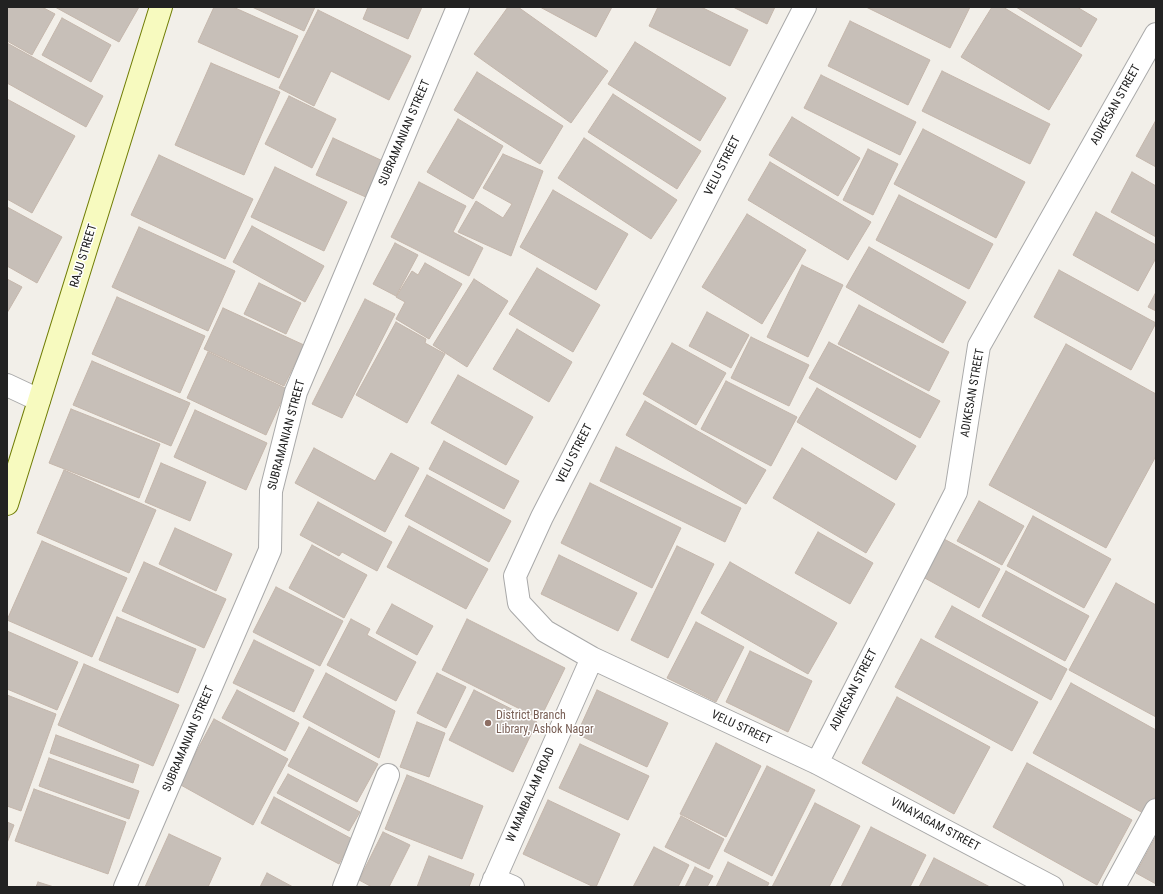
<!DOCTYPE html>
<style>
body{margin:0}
#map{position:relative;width:1163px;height:894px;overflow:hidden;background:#f2efe9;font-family:"Roboto Condensed",sans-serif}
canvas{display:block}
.frame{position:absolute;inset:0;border:8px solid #222;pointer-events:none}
</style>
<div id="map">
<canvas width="1163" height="894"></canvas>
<div class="frame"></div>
</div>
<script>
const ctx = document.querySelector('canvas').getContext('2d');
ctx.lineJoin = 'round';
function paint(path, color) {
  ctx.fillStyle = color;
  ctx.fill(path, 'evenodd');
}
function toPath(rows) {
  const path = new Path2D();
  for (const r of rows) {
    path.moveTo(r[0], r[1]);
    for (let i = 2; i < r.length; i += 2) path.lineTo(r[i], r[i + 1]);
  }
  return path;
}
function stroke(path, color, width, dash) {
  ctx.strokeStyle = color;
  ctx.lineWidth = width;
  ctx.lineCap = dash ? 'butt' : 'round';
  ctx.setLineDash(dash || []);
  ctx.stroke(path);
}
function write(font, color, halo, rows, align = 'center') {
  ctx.font = font + ' "Roboto Condensed",sans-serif';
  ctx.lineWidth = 3;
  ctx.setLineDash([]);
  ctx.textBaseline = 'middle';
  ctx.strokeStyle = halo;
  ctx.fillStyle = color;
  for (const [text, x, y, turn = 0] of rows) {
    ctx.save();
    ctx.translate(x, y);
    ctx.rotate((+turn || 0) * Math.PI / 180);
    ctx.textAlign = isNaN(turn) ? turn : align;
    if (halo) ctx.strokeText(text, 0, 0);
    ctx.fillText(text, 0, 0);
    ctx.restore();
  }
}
const building = toPath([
 [7,7,42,7,55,14,32,55,7,41,7,7],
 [55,7,139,7,119,42,55,7],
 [214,7,233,7,298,36,279,78,198,42,214,7],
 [252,7,315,7,304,31,252,7],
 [368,7,422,7,408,39,363,19,368,7],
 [508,7,518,7,608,71,571,123,474,54,508,7],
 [540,7,612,7,596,37,540,7],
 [658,7,701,7,748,30,730,66,649,26,658,7],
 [733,7,775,7,767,24,733,7],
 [866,7,970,7,950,48,866,7],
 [992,7,1003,7,1082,55,1049,110,961,57,992,7],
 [1016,7,1077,7,1097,19,1081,47,1016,7],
 [318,10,411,56,389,100,331,71,314,106,279,88,318,10],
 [62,18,111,45,91,82,42,55,62,18],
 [850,21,930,60,908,105,828,66,850,21],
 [635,42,726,98,700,141,608,84,635,42],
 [7,43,103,96,86,127,7,83,7,43],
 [211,63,280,92,244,175,175,145,211,63],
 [942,71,1050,124,1030,164,922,111,942,71],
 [477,72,563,126,540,164,454,110,477,72],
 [821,75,916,122,900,155,804,108,821,75],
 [613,94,701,151,677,189,588,132,613,94],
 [289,96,336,119,312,168,265,144,289,96],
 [7,99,75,136,32,213,7,199,7,99],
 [792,117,860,158,838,196,769,155,792,117],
 [458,119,503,146,473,199,427,172,458,119],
 [1156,120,1156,167,1136,156,1156,120],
 [923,129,1025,182,996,238,894,184,923,129],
 [333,138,385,162,368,198,316,175,333,138],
 [584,138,677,200,651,239,558,178,584,138],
 [868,149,898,164,873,215,843,200,868,149],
 [503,154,543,171,511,256,458,232,476,201,503,218,512,204,483,188,503,154],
 [159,155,253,199,225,259,131,215,159,155],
 [770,162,871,222,848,260,748,200,770,162],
 [275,167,347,202,324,251,251,217,275,167],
 [1132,172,1156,186,1156,237,1111,212,1132,172],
 [419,182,466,206,453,232,483,248,469,276,391,237,419,182],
 [553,190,628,234,596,290,520,247,553,190],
 [899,195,993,244,969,289,876,240,899,195],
 [7,207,62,237,37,283,7,266,7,207],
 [1096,212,1156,245,1156,258,1138,291,1073,255,1096,212],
 [747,214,806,250,762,324,702,287,747,214],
 [252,226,324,266,305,302,233,262,252,226],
 [139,227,235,271,208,331,112,287,139,227],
 [395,243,418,255,396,296,373,284,395,243],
 [869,247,966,302,943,343,846,287,869,247],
 [425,263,462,284,429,339,396,319,405,302,396,297,412,271,418,275,425,263],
 [802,265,843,285,808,357,767,337,802,265],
 [537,268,600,305,573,352,509,314,537,268],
 [1059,270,1156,323,1131,370,1034,317,1059,270],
 [7,279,22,287,7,313,7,279],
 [474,279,508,301,467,367,433,345,474,279],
 [259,283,301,303,286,334,244,314,259,283],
 [1156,292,1156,311,1148,307,1156,292],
 [117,297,205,336,180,393,92,354,117,297],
 [365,299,395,314,342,418,312,404,365,299],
 [859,305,949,352,929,391,838,344,859,305],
 [223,308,304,345,284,386,204,349,223,308],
 [707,312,749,335,731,368,689,346,707,312],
 [396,322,426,339,425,343,445,354,407,423,356,395,396,322],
 [517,329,572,362,549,402,493,369,517,329],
 [751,337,809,365,789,406,731,378,751,337],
 [829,342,940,401,920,438,809,378,829,342],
 [672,343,726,373,696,425,643,394,672,343],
 [1066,344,1156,394,1156,456,1106,548,989,485,1066,344],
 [208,352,287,389,266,435,187,398,208,352],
 [92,361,190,403,171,446,73,405,92,361],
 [458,375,533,417,506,465,431,423,458,375],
 [726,381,797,417,771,466,701,429,726,381],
 [817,388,916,446,896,480,797,422,817,388],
 [645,401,766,470,746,504,626,435,645,401],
 [71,409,160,444,139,498,49,463,71,409],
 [195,410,267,443,246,490,174,457,195,410],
 [444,441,519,481,504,509,429,469,444,441],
 [616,447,741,508,725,542,600,481,616,447],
 [314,448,375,481,391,453,419,468,385,532,295,483,314,448],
 [802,448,895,504,866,553,773,498,802,448],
 [161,463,206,482,190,521,145,502,161,463],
 [64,470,156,510,129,573,37,533,64,470],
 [427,475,511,521,489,562,405,516,427,475],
 [590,483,681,528,652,588,561,543,590,483],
 [979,501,1024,526,1002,565,957,541,979,501],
 [318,502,392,542,377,571,342,552,339,556,300,535,318,502],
 [1033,516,1111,559,1084,608,1007,566,1033,516],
 [409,526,488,569,466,609,387,567,409,526],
 [175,528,232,554,216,591,159,564,175,528],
 [818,532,873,563,850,604,795,573,818,532],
 [944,539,1000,569,979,608,923,577,944,539],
 [42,541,127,578,92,657,7,620,42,541],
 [312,545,367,575,344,618,289,588,312,545],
 [677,546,714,564,668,658,631,640,677,546],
 [559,555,637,593,618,631,541,594,559,555],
 [144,562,226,599,204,648,122,611,144,562],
 [730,562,837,623,808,674,701,613,730,562],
 [1006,571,1089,616,1065,661,982,616,1006,571],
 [1116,583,1156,605,1156,717,1069,670,1116,583],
 [276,587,343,621,320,666,253,632,276,587],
 [392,604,433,626,417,655,376,633,392,604],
 [952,606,1067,669,1051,700,935,637,952,606],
 [117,617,196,649,178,693,99,660,117,617],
 [351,619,370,629,367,635,416,662,396,701,327,665,351,619],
 [467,619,565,668,540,719,442,670,467,619],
 [696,622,744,647,716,702,667,678,696,622],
 [7,631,78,662,57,710,7,689,7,631],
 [921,639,1038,702,1012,751,895,687,921,639],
 [254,640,314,670,294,712,233,683,254,640],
 [750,651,812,681,788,732,726,702,750,651],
 [84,664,179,705,153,766,58,725,84,664],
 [326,673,395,711,379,758,303,717,326,673],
 [437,673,466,687,446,728,417,713,437,673],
 [1071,683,1156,730,1156,795,1145,814,1033,753,1071,683],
 [237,690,299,723,285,751,222,718,237,690],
 [474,690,537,722,513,772,449,740,474,690],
 [597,690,668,723,647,767,577,734,597,690],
 [7,695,56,714,21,811,7,806,7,695],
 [897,697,990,747,954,814,862,763,897,697],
 [214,719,288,759,253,825,179,784,214,719],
 [417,722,445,733,429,777,400,767,417,722],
 [309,727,378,764,357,802,288,766,309,727],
 [56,735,139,765,133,783,50,753,56,735],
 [716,743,761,766,726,837,680,814,716,743],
 [580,744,649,776,628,820,559,788,580,744],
 [49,758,139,791,129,819,39,786,49,758],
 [1027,763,1132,820,1097,885,993,827,1027,763],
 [767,766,815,790,772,876,724,851,767,766],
 [288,774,360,812,349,831,277,793,288,774],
 [407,775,483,806,462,859,385,829,407,775],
 [34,789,126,822,108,874,15,841,34,789],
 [274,797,352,839,339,864,261,823,274,797],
 [548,800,620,834,596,887,594,887,523,854,548,800],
 [815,803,860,826,829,887,772,887,815,803],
 [681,816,724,839,709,869,665,847,681,816],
 [7,822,14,825,7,843,7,822],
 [871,827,926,855,910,887,841,887,871,827],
 [383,832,410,845,389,887,372,887,359,880,383,832],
 [169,834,221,858,208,887,145,887,169,834],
 [1156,836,1156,884,1136,873,1156,836],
 [654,847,689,865,678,887,633,887,654,847],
 [429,856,474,874,469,887,417,887,429,856],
 [934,858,990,887,919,887,934,858],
 [728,862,769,883,767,887,716,887,728,862],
 [695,867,713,876,707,887,685,887,695,867],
 [267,873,293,887,260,887,267,873],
 [38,882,54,887,36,887,38,882]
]);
paint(building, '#c7bfb8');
stroke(building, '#c4b6ab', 1);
const street = toPath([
 [805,7,542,517,515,576,519,603,545,631,592,658,817,763,1052,887],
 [7,385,39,400],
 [817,763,956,492,979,346,1156,34],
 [494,879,513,887],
 [125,887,270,550,271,491,296,392,458,7],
 [344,887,388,775],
 [491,887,592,658],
 [1114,887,1156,810]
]);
const secondary = toPath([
 [7,504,161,7]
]);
stroke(street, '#a9a9a9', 24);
stroke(secondary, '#707d05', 24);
stroke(street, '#fff', 22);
stroke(secondary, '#f7fabf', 22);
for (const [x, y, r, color] of [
 [488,723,4,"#8d6e63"]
]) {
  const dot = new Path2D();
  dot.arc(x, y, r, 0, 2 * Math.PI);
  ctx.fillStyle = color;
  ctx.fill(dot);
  stroke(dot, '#fff', 1.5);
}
write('12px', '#222', '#fff', [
 ["ADIKESAN STREET",1116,105,-61],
 ["SUBRAMANIAN STREET",405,133,-67],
 ["VELU STREET",723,166,-63],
 ["RAJU STREET",84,256,-73],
 ["ADIKESAN STREET",973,393,-80],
 ["SUBRAMANIAN STREET",287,435,-75],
 ["VELU STREET",575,454,-63],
 ["ADIKESAN STREET",854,690,-63],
 ["VELU STREET",741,728,25],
 ["SUBRAMANIAN STREET",189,739,-67],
 ["W MAMBALAM ROAD",531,795,-66],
 ["VINAYAGAM STREET",935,825,28]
]);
write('12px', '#785e54', '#fff', [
 ["District Branch",496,716],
 ["Library, Ashok Nagar",496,730]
], 'left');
</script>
